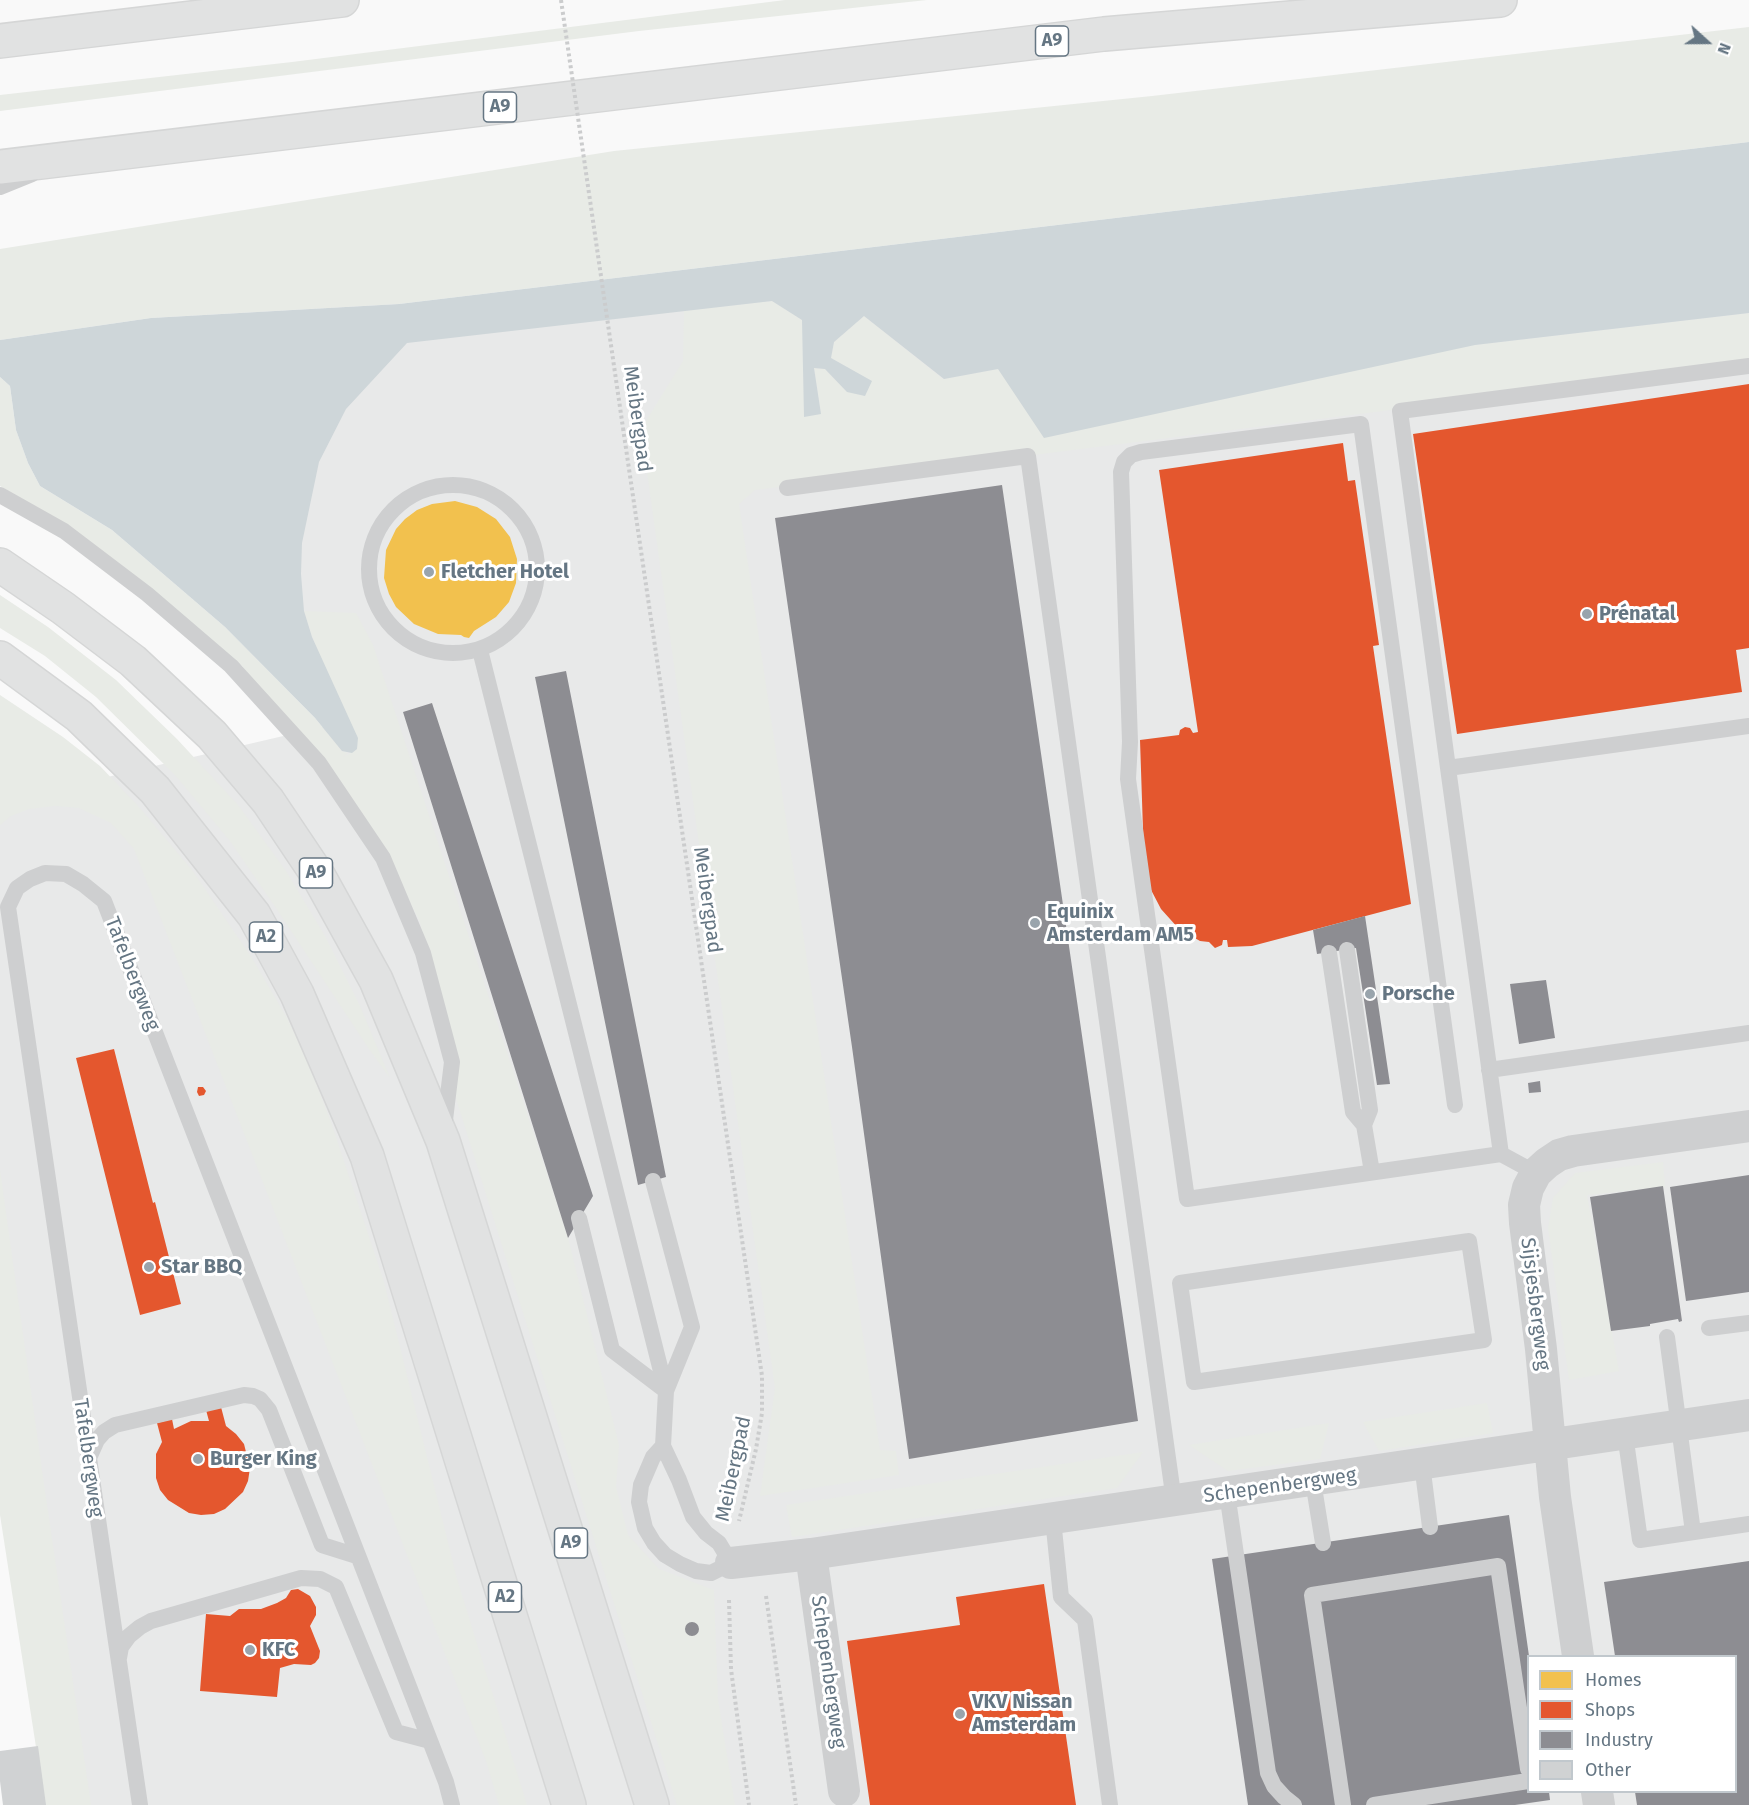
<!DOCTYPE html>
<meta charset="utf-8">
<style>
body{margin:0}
#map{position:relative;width:1749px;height:1805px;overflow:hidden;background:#f9f9f9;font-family:"Fira Sans",sans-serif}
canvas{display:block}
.legend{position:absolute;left:1527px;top:1655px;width:210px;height:138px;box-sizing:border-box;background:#fff;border:2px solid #c1c8cd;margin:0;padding:8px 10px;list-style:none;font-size:18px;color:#657683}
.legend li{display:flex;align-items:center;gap:12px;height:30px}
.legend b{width:30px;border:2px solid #c1c8cd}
.north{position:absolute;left:1677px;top:12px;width:60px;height:60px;-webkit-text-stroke:4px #fff;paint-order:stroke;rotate:111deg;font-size:16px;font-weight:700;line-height:24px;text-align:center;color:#657683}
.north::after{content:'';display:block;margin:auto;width:21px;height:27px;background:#657683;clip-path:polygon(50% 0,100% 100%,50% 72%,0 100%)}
</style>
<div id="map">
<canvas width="1749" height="1805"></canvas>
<ul class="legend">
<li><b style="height:16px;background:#f2c14e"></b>Homes</li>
<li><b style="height:16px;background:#e4572e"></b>Shops</li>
<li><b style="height:16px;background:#8d8d92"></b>Industry</li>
<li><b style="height:16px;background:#d0d2d3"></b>Other</li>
</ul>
<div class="north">N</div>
</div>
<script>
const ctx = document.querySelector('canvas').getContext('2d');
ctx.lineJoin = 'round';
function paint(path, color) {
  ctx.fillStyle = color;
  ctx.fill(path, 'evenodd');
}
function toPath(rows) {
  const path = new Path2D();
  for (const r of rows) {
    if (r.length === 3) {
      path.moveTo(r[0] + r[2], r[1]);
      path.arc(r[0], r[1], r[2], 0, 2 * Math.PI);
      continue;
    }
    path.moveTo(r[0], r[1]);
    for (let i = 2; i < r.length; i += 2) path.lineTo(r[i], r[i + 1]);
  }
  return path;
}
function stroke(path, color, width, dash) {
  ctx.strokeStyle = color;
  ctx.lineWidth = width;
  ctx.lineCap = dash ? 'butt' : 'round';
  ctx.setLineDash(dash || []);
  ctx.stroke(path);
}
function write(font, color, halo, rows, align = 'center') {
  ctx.font = font + ' "Fira Sans",sans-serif';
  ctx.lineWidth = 6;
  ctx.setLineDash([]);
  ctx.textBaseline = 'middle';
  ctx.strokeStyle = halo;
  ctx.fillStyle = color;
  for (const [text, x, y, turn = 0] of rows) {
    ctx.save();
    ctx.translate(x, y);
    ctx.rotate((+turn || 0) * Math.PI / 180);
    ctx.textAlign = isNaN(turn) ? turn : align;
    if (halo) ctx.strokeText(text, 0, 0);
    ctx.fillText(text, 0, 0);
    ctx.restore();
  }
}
paint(toPath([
 [1749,173,1749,1805,71,1805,0,1303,0,796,86,782,339,723,293,627,299,470,388,341],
 [1528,1656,1736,1656,1736,1792,1528,1792]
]), '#e8e9e9');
paint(toPath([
 [785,0,927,0,639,31,0,111,0,95,292,62],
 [1749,27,1749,142,399,304,151,318,0,340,0,249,614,151,1152,96],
 [772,301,802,320,821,413,814,368,825,369,847,392,871,381,831,358,834,342,864,316,943,379,998,369,1475,345,1749,313,1749,365,755,490,739,504,880,1450,896,1451,899,1475,760,1496,775,1388,641,429,683,361,684,311],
 [0,377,10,386,16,430,28,463,40,486,112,530,225,627,315,718,342,751,348,753,343,757,355,751,312,636,304,611,356,613,373,645,568,1238,619,1445,616,1487,628,1535,659,1569,714,1590,718,1700,735,1805,677,1805,454,1092,420,922,379,840,242,666,57,520,0,486],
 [0,595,48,627,116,680,177,739,238,805,286,871,325,936,360,1006,390,1078,369,1049,276,908,230,841,175,775,96,697,45,656,0,628],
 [0,695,63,737,100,766,139,807,192,870,252,958,287,1018,306,1058,331,1122,384,1282,457,1579,527,1805,499,1805,487,1764,426,1604,134,849,111,823,79,808,55,806,29,809,11,816,0,825],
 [1663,1162,1665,1187,1587,1195,1619,1371,1569,1380,1548,1228,1553,1198,1575,1173],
 [0,1170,44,1484,91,1805,45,1805,0,1515],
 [1487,1403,1493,1433,1379,1451,1363,1422],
 [1329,1423,1320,1459,1228,1471,1189,1445],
 [1143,1452,1117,1488,792,1537,786,1505]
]), '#e8ebe6');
paint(toPath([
 [1749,142,1749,313,1475,345,1044,438,998,369,944,379,864,316,834,342,831,358,872,381,865,396,847,392,825,369,814,368,821,414,804,417,802,320,772,301,407,343,346,409,319,462,302,543,301,574,304,611,312,637,358,738,357,749,352,753,342,751,315,718,225,627,112,530,40,486,28,463,16,430,10,386,0,377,0,340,151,318,399,304]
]), '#ced6d9');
paint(toPath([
 [455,501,477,507,496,519,510,537,517,559,516,583,509,602,496,617,474,631,469,638,464,637,461,635,438,634,414,624,396,607,389,594,384,578,386,550,396,529,405,519,417,510,432,504]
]), '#f2c14e');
paint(toPath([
 [1749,384,1749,648,1736,650,1742,692,1457,734,1413,434],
 [1343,443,1348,481,1355,480,1379,645,1373,646,1411,904,1252,946,1228,947,1227,940,1223,940,1222,945,1215,948,1209,942,1200,941,1179,929,1161,909,1149,886,1144,860,1140,740,1179,735,1180,730,1185,727,1190,728,1193,733,1198,732,1159,470],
 [114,1049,153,1203,155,1202,181,1304,140,1315,76,1058],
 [198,1087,203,1087,206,1091,204,1095,199,1096,197,1092],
 [221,1407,226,1426,236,1434,244,1444,250,1468,248,1481,243,1492,225,1509,214,1514,201,1515,189,1513,168,1500,160,1490,156,1478,156,1454,162,1442,157,1423,172,1419,174,1429,191,1421,209,1421,206,1410],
 [1044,1584,1076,1805,870,1805,847,1641,960,1625,956,1597],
 [298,1589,310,1596,316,1607,316,1615,310,1626,320,1651,319,1658,315,1663,311,1665,294,1664,280,1668,277,1697,200,1691,206,1614,230,1616,239,1609,261,1609,277,1603,286,1598,291,1590]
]), '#e4572e');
paint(toPath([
 [1002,485,1138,1421,909,1459,852,1047,775,518],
 [566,671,666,1177,638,1185,535,677],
 [432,703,593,1196,568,1238,403,712],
 [1365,916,1390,1084,1377,1085,1356,948,1317,954,1313,930],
 [1546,980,1555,1038,1519,1044,1510,984],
 [1540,1081,1541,1092,1529,1093,1528,1083],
 [1749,1175,1749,1292,1686,1301,1670,1187],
 [1663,1186,1682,1321,1679,1322,1678,1319,1650,1324,1650,1326,1611,1331,1590,1197],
 [1509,1515,1529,1656,1528,1792,1549,1792,1550,1800,1515,1805,1248,1805,1212,1559],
 [1749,1561,1749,1805,1637,1805,1635,1792,1736,1792,1736,1656,1615,1656,1604,1582],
 [692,1629,7]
]), '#8d8d92');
paint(toPath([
 [38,1746,46,1805,3,1805,0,1781,0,1751]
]), '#d0d2d3');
const highway = toPath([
 [0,41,342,0],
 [0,167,1104,34,1500,0],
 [0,565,63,608,133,661,212,735,268,801,319,877,376,980,443,1141,652,1805],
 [0,658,79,716,155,790,254,915,297,994,367,1156,569,1805]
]);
stroke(highway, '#d5d6d6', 36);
stroke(toPath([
 [623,428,762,1376,762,1413,756,1449,739,1521],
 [766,1596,796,1805],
 [729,1600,731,1669,749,1805]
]), '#cbcccd', 4, [3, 3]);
stroke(toPath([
 [0,187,32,174],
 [453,569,84],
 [787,488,1028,456,1174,1501],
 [0,495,64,531,147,594,231,666,319,763,383,858,423,953,452,1062,444,1128],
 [480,650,666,1391,663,1446,679,1480,693,1517,706,1533,719,1543,731,1563,711,1573,696,1571,680,1564,665,1555,654,1543,645,1528,639,1502,641,1485,653,1457,663,1446],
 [1448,768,1400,411,1749,366],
 [1347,950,1370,1110,1364,1125],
 [1329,953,1353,1112,1364,1125,1372,1172],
 [1489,1070,1749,1033],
 [1455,1105,1361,424,1141,452,1131,455,1124,462,1121,472,1130,742,1128,779,1187,1199,1501,1154],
 [1536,1173,1501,1154,1448,768,1749,726],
 [579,1218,612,1350,666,1391,692,1327,653,1181],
 [1469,1241,1484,1340,1194,1382,1180,1283,1469,1241],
 [1709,1328,1749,1323],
 [1667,1337,1693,1532],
 [1625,1434,1640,1540,1749,1524],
 [89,1458,97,1440,104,1432,115,1425,244,1395,253,1396,260,1399,269,1410,322,1545,357,1556],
 [1422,1464,1430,1527],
 [1313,1481,1323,1543],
 [1227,1493,1268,1773,1274,1786,1284,1797,1294,1805],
 [1053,1519,1061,1597,1085,1620,1110,1805],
 [119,1658,121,1647,129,1636,140,1627,151,1621,301,1578,320,1579,336,1587,396,1732,430,1741],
 [140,1805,8,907,17,888,30,879,45,873,66,874,83,884,104,901,446,1782,452,1805],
 [1343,1805,1312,1595,1498,1566,1528,1769],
 [1374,1805,1528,1781]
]), '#cecfd0', 16);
stroke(toPath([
 [811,1554,844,1791],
 [731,1563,811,1554,1749,1415],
 [1578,1656,1555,1497,1541,1349,1525,1223,1524,1205,1528,1188,1536,1173,1547,1163,1559,1155,1573,1151,1749,1126],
 [1597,1792,1599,1805]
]), '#cecfd0', 32);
stroke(highway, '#e1e2e2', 33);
stroke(toPath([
 [561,0,623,428]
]), '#cbcccd', 4, [3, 3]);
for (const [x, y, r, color] of [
 [429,572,6,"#99a4ac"],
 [1587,614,6,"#99a4ac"],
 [1035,923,6,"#99a4ac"],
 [1370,994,6,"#99a4ac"],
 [149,1267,6,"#99a4ac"],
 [198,1459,6,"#99a4ac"],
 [250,1650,6,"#99a4ac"],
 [960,1714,6,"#99a4ac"]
]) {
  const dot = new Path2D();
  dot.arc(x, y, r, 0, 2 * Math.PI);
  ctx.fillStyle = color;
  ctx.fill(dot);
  stroke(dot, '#fff', 2);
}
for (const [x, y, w] of [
 [1052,41,33],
 [500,107,33],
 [316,873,33],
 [266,937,33],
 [571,1543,33],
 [505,1597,33]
]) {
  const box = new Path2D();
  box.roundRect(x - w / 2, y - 15, w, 30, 4.5);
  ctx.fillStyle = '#fff';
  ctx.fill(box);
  stroke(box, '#657683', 1.5);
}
write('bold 18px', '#657683', null, [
 ["A9",1052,41],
 ["A9",500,107],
 ["A9",316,873],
 ["A2",266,937],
 ["A9",571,1543],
 ["A2",505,1597]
]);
write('20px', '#657683', '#fff', [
 ["Meibergpad",637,419,82],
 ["Meibergpad",707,900,82],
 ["Tafelbergweg",132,974,69],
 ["Sijsjesbergweg",1535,1304,83],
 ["Tafelbergweg",88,1458,82],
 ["Meibergpad",734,1469,-78],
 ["Schepenbergweg",1280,1486,-8],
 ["Schepenbergweg",828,1672,82]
]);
write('bold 20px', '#657683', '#fff', [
 ["Fletcher Hotel",441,572],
 ["Prénatal",1599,614],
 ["Equinix",1047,912],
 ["Amsterdam AM5",1047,935],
 ["Porsche",1382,994],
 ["Star BBQ",161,1267],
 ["Burger King",210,1459],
 ["KFC",262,1650],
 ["VKV Nissan",972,1702],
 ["Amsterdam",972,1725]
], 'left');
</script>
